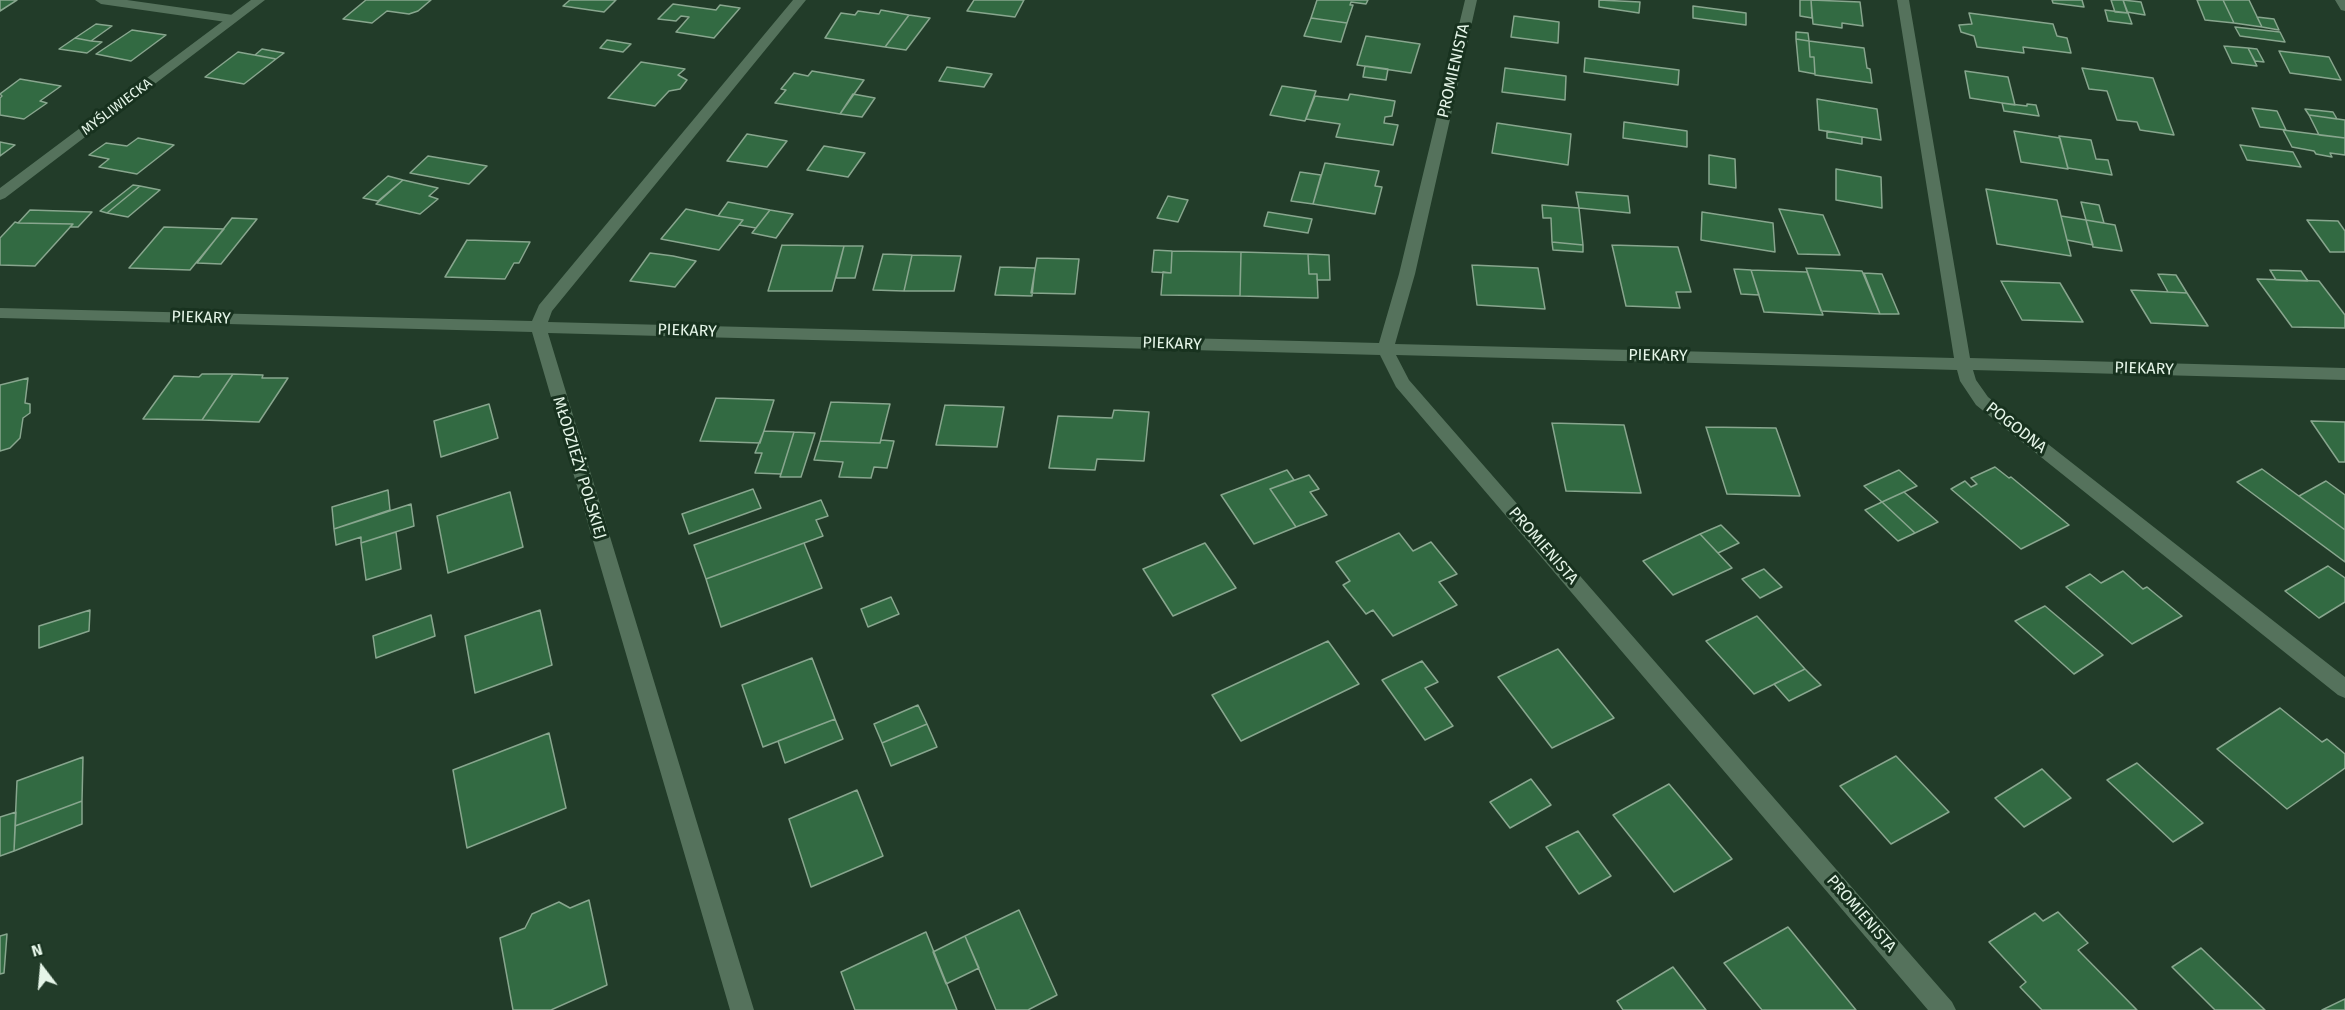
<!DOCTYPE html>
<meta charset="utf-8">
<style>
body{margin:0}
#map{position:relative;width:2345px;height:1010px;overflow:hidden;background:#223c29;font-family:"Fira Sans",sans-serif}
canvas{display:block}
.north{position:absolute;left:12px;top:938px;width:60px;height:60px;-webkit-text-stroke:4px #18321f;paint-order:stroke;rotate:344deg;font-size:16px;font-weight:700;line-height:24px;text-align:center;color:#e5f5e8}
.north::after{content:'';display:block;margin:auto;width:21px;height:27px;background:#e5f5e8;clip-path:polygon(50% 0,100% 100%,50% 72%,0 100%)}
</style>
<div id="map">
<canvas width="2345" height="1010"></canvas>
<div class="north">N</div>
</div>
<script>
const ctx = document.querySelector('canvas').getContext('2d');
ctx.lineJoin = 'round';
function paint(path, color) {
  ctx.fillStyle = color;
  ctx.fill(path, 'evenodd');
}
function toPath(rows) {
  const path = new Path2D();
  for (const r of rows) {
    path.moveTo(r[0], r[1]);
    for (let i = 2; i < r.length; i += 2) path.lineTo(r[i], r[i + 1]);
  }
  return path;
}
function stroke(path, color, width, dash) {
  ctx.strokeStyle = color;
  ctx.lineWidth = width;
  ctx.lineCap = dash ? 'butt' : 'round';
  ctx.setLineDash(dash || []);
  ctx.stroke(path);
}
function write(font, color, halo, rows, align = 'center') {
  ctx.font = font + ' "Fira Sans",sans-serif';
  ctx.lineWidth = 6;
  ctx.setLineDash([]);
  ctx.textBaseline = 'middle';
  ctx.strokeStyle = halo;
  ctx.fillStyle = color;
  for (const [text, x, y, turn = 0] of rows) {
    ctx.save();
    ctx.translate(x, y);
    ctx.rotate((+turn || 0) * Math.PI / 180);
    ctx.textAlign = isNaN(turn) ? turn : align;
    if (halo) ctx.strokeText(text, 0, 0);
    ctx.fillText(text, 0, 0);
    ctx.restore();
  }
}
const building = toPath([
 [0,0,17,0,0,11,0,0],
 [366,0,431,0,418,11,409,14,387,11,372,23,343,19,366,0],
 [570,0,616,0,604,12,563,6,570,0],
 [974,0,1024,0,1015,17,967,11,974,0],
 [1317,0,1368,0,1366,4,1351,2,1350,5,1353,5,1347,23,1311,18,1317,0],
 [1599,0,1640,2,1639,13,1599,7,1599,0],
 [1800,0,1811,0,1812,18,1800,16,1800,0],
 [1811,0,1860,2,1863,26,1842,23,1842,28,1813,24,1811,0],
 [2052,0,2082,0,2084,7,2053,3,2052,0],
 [2111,0,2123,0,2128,13,2115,12,2111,0],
 [2123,0,2141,2,2145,15,2127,12,2123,0],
 [2197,0,2223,0,2234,23,2205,20,2197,0],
 [2223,0,2249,0,2262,27,2234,23,2223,0],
 [673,4,716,10,720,5,740,8,714,38,676,32,689,17,681,16,676,21,658,19,673,4],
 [1693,6,1746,13,1746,25,1693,18,1693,6],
 [881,10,909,15,885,47,825,38,841,13,855,15,858,11,879,14,881,10],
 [2105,10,2128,13,2132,24,2108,21,2105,10],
 [1969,13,2053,24,2057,36,2067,38,2071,53,2023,47,2024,53,1977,47,1974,36,1961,32,1959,25,1972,24,1969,13],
 [909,15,930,18,906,50,885,47,909,15],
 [1514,16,1559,22,1558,43,1511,37,1514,16],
 [2257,17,2274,19,2279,30,2262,27,2257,17],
 [1311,18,1347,23,1341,42,1304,36,1311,18],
 [96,24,112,26,91,41,75,38,96,24],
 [2235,27,2280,32,2285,42,2240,36,2235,27],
 [132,30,166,35,131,61,96,54,132,30],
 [1796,32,1808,33,1809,41,1796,39,1796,32],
 [1366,36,1420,44,1411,73,1357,65,1366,36],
 [75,38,91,41,102,42,87,53,59,49,75,38],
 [1796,39,1809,41,1810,57,1814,57,1815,74,1799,71,1796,39],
 [607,40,631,44,623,52,600,48,607,40],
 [1809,41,1864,48,1867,68,1870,69,1872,83,1815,75,1814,57,1810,57,1809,41],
 [2224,46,2248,48,2257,66,2232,63,2224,46],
 [2248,48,2257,49,2264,62,2255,61,2248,48],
 [262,49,284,53,276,59,255,55,262,49],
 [2279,51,2329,57,2341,80,2290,73,2279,51],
 [238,52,276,59,244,84,205,77,238,52],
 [1585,58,1679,70,1678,85,1584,72,1585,58],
 [641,62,685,69,678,75,687,80,680,89,669,91,655,106,608,98,641,62],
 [1365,66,1388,69,1386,80,1363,77,1365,66],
 [947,67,992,74,984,87,939,81,947,67],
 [1505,68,1566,76,1565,100,1502,92,1505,68],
 [2082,68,2153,78,2174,135,2140,130,2137,122,2117,120,2107,91,2089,89,2082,68],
 [812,71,864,80,840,114,775,103,786,90,781,89,794,73,808,76,812,71],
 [1965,71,2008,77,2015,105,1970,98,1965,71],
 [20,79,61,86,40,101,47,103,24,119,0,115,0,98,2,96,0,94,20,79],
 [1282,86,1316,91,1305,121,1270,115,1282,86],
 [853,94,875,98,862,117,840,114,853,94],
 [1350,94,1395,101,1392,116,1385,117,1384,123,1398,125,1393,145,1336,137,1340,124,1306,119,1315,96,1348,100,1350,94],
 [1817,99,1877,109,1881,140,1819,130,1817,99],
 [2002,103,2027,106,2027,104,2036,105,2039,116,2004,111,2002,103],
 [2252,108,2277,111,2286,130,2260,127,2252,108],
 [2305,109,2333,112,2337,119,2309,115,2305,109],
 [2309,115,2345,120,2345,138,2319,135,2309,115],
 [1624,122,1687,131,1687,147,1623,138,1624,122],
 [1497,123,1571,134,1568,165,1492,153,1497,123],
 [2283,130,2345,138,2345,155,2330,153,2332,157,2316,154,2314,151,2292,147,2283,130],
 [1827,131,1862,137,1862,144,1827,138,1827,131],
 [2014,131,2060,138,2068,169,2021,162,2014,131],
 [747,134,787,141,767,167,727,161,747,134],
 [2059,136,2091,140,2096,159,2108,160,2112,175,2068,168,2059,136],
 [138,138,174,145,137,174,99,167,109,159,89,155,106,143,127,146,138,138],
 [0,142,15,145,0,156,0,142],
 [2240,145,2293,152,2301,167,2247,160,2240,145],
 [824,146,865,153,848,177,807,170,824,146],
 [1709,155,1735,159,1736,188,1709,184,1709,155],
 [428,156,487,166,469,184,410,173,428,156],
 [1325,163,1379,171,1375,186,1382,187,1375,214,1313,204,1325,163],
 [1836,169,1881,177,1882,208,1836,200,1836,169],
 [1300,172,1321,175,1313,204,1291,201,1300,172],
 [388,176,403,180,378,201,363,198,388,176],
 [403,180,438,188,429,196,438,199,420,214,376,204,403,180],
 [133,185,140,186,107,213,100,211,133,185],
 [140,186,160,190,128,217,107,213,140,186],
 [1986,189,2057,200,2071,256,1997,244,1986,189],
 [1576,192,1628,196,1630,213,1579,208,1576,192],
 [1168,196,1188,200,1178,222,1157,218,1168,196],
 [728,202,770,210,756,228,739,225,743,220,718,216,728,202],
 [2081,202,2099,205,2104,223,2086,220,2081,202],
 [1542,205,1579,208,1583,245,1552,242,1551,218,1543,218,1542,205],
 [686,209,718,216,743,220,719,250,661,239,686,209],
 [1779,209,1823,215,1840,255,1798,254,1779,209],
 [30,210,92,212,78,227,70,227,73,224,18,223,30,210],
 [770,210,793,214,776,238,752,233,770,210],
 [1268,212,1312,219,1308,233,1264,226,1268,212],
 [1702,212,1773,223,1775,252,1701,240,1702,212],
 [2061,216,2086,220,2093,245,2067,240,2061,216],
 [232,218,257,219,221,264,197,263,232,218],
 [2086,220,2115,225,2122,251,2093,247,2086,220],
 [2307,220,2338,221,2345,231,2345,252,2330,252,2307,220],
 [15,222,18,223,73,224,35,266,0,265,0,238,15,222],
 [164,227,224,229,190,270,129,268,164,227],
 [467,240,530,242,519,263,514,263,505,279,445,277,467,240],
 [1552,242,1583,245,1583,252,1553,250,1552,242],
 [782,245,844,246,832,291,768,291,782,245],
 [1612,245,1678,247,1691,292,1676,292,1680,308,1626,306,1612,245],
 [844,246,863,246,855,278,836,278,844,246],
 [1154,250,1172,251,1171,273,1152,272,1154,250],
 [1172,251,1241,252,1240,296,1161,295,1163,272,1171,273,1172,251],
 [1241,252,1308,254,1309,274,1317,274,1318,298,1240,296,1241,252],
 [650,253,673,256,696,261,675,287,630,281,650,253],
 [883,254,912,255,904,291,873,290,883,254],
 [1308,254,1329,255,1330,280,1317,280,1317,274,1309,274,1308,254],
 [912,255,961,256,954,291,904,291,912,255],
 [1037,258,1079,259,1075,294,1031,293,1037,258],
 [1472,265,1538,268,1545,309,1477,305,1472,265],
 [1000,267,1035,268,1032,296,995,295,1000,267],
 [1806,268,1862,271,1880,314,1821,311,1806,268],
 [1734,269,1751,270,1759,295,1741,294,1734,269],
 [1751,270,1807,272,1823,315,1764,312,1751,270],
 [2270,270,2301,271,2308,281,2276,280,2270,270],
 [1864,273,1882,274,1899,314,1880,314,1864,273],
 [2158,274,2176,275,2187,293,2168,292,2158,274],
 [2257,279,2319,281,2345,315,2345,328,2292,327,2257,279],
 [2001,281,2060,283,2083,322,2022,320,2001,281],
 [2131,290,2187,293,2208,326,2151,323,2131,290],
 [202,374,233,374,202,420,143,419,174,376,199,377,202,374],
 [233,374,263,375,262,378,288,378,259,422,202,420,233,374],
 [28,378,25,403,30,404,30,413,23,418,20,438,10,448,0,451,0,385,28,378],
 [716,398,774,400,760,443,700,441,716,398],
 [831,402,890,404,880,443,820,441,831,402],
 [489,404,498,438,441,457,434,421,489,404],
 [945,405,1004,407,997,447,936,445,945,405],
 [1114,410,1149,412,1144,461,1097,459,1095,470,1049,468,1058,416,1112,418,1114,410],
 [2311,421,2345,422,2345,462,2339,462,2311,421],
 [1552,423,1624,425,1641,493,1566,491,1552,423],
 [1706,427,1776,428,1800,496,1727,494,1706,427],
 [764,431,794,432,781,474,755,473,762,453,755,453,764,431],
 [794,432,815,433,801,477,780,477,794,432],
 [881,440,894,441,887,468,874,467,871,478,839,477,843,462,814,460,820,441,880,443,881,440],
 [1995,467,2009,478,2011,477,2069,525,2021,549,1951,489,1965,481,1971,487,1977,484,1971,478,1995,467],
 [2262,469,2345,530,2345,562,2237,482,2262,469],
 [1287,470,1294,480,1270,489,1296,527,1254,544,1221,495,1287,470],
 [1899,470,1917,486,1882,502,1864,486,1899,470],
 [1309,475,1319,489,1310,492,1327,515,1296,527,1270,489,1309,475],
 [2326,481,2345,495,2345,530,2299,496,2326,481],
 [753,489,761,508,689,534,682,514,753,489],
 [388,490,390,510,334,529,332,507,388,490],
 [510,492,523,547,448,573,437,516,510,492],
 [1904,492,1938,522,1915,533,1882,502,1904,492],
 [821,500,828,516,816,520,823,536,706,579,694,545,821,500],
 [1882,502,1915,533,1898,541,1865,510,1882,502],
 [411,504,414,526,361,543,361,537,336,545,334,529,411,504],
 [1721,525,1739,543,1718,553,1700,534,1721,525],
 [396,532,401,569,366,580,361,543,396,532],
 [1399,533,1413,551,1431,542,1457,574,1439,582,1457,605,1393,636,1373,610,1366,614,1343,585,1350,581,1336,562,1399,533],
 [1700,534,1732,568,1673,595,1643,561,1700,534],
 [804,543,822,588,721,627,706,579,804,543],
 [1205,543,1236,588,1173,616,1143,569,1205,543],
 [2328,566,2345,578,2345,602,2319,618,2285,591,2328,566],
 [1764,569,1782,587,1760,598,1742,579,1764,569],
 [2123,571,2143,589,2147,587,2182,616,2132,644,2066,587,2090,574,2101,583,2123,571],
 [891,597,899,614,868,627,861,609,891,597],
 [2045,606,2103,655,2074,674,2015,621,2045,606],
 [90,610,89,631,39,648,39,626,90,610],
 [540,610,552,665,475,693,465,636,540,610],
 [431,615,435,636,376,658,373,636,431,615],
 [1757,616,1805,669,1754,694,1706,641,1757,616],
 [1328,641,1359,684,1241,741,1212,695,1328,641],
 [1558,649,1614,718,1552,748,1498,677,1558,649],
 [812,658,835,719,763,747,742,685,812,658],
 [1422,661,1438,682,1425,688,1453,726,1425,740,1382,680,1422,661],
 [1805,669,1821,685,1789,701,1774,684,1805,669],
 [918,705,927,724,882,743,874,724,918,705],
 [2280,708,2322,742,2327,739,2345,754,2345,768,2287,809,2217,749,2280,708],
 [835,719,843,739,785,763,778,741,835,719],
 [927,724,937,747,891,766,882,743,927,724],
 [549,733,566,808,467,848,453,770,549,733],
 [1896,756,1949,812,1891,844,1840,786,1896,756],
 [83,757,82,801,15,826,17,781,83,757],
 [2137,763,2203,823,2173,842,2107,780,2137,763],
 [2042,769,2071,798,2024,827,1995,798,2042,769],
 [1531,779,1551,805,1510,828,1490,802,1531,779],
 [1669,784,1732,859,1674,892,1613,815,1669,784],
 [857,790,883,856,811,887,789,819,857,790],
 [82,801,82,824,14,851,15,826,82,801],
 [16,812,14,851,0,856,0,817,16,812],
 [1578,831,1611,876,1579,894,1546,847,1578,831],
 [589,900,607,985,551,1010,513,1010,500,938,525,928,532,914,559,902,570,908,589,900],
 [1019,910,1057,995,1028,1010,996,1010,965,936,1019,910],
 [2058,912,2088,943,2078,950,2137,1010,2042,1010,2020,987,2026,982,1989,942,2035,913,2043,921,2058,912],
 [1788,927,1856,1010,1762,1010,1724,963,1788,927],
 [926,932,957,1010,855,1010,841,972,926,932],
 [7,934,4,973,0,974,0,936,7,934],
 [965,936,979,968,946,984,933,952,965,936],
 [2201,948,2265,1010,2215,1010,2172,967,2201,948],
 [1673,967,1706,1010,1623,1010,1617,1001,1673,967],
 [2345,999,2345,1010,2322,1010,2345,999]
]);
paint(building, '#326a42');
stroke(building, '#88a68e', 1.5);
paint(toPath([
 [95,0,127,0,233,15,239,19,233,23,101,4,95,0]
]), '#55725c');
paint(toPath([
 [251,0,265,0,5,198,0,200,0,188,251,0],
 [793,0,806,0,552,311,548,322,1379,343,1399,274,1465,0,1477,0,1415,274,1395,344,1954,358,1897,0,1909,0,1970,358,2345,368,2345,380,1973,370,1976,380,1988,397,2345,677,2345,698,2338,695,1976,405,1960,381,1957,370,1396,355,1409,380,1952,1002,1956,1010,1928,1010,1396,387,1380,355,548,333,754,1010,730,1010,532,332,0,318,0,308,532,321,539,305,793,0],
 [2335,0,2345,0,2345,11,2341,10,2335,0]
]), '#55725c');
write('14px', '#e5f5e8', '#18321f', [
 ["MYŚLIWIECKA",117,107,-37]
]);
write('16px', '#e5f5e8', '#18321f', [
 ["PROMIENISTA",1454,71,-77],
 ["PIEKARY",201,318,2],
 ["PIEKARY",687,331,2],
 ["PIEKARY",1172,344,2],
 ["PIEKARY",1658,356,1],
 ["PIEKARY",2144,369,2],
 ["POGODNA",2016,428,38],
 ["MŁODZIEŻY POLSKIEJ",579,468,73],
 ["PROMIENISTA",1543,546,49],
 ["PROMIENISTA",1861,914,49]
]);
</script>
